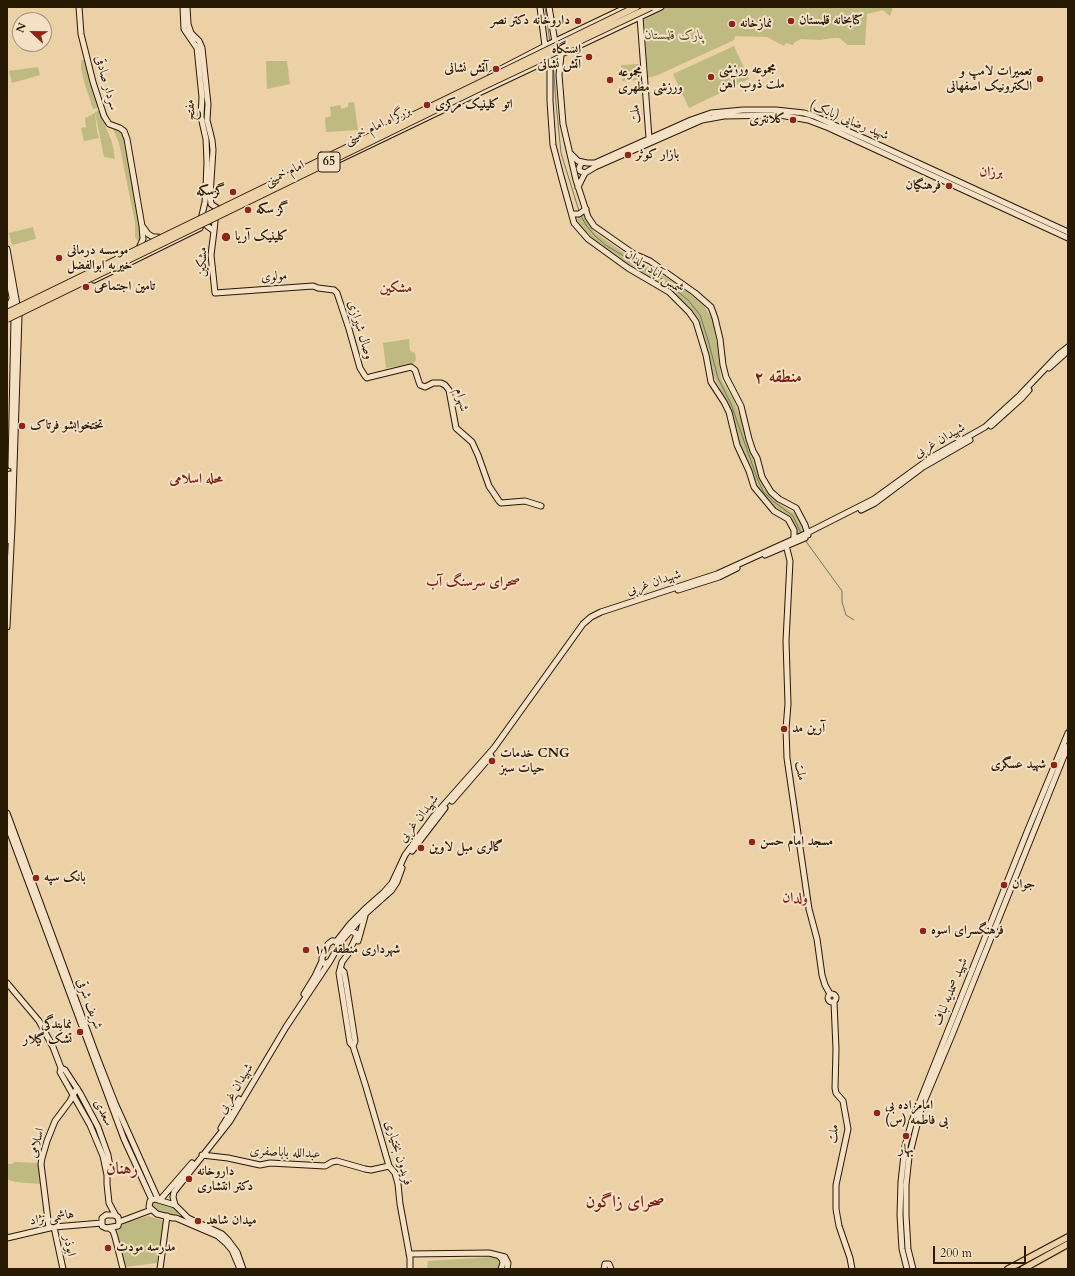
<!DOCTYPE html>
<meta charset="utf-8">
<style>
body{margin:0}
#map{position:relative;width:1075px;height:1276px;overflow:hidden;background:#ecd0a6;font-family:Cardo,serif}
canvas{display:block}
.frame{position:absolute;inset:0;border:8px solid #281903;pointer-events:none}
.north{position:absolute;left:12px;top:12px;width:40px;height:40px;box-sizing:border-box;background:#f3e0c5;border:1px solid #a29077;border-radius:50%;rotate:292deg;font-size:11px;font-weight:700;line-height:16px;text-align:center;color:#281903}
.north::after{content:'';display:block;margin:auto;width:14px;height:18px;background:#8f2418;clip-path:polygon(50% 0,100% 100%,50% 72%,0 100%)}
.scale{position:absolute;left:933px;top:1246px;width:93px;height:18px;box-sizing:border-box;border:2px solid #281903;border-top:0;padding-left:5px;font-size:12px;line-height:14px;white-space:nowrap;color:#281903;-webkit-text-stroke:3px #f3e0c5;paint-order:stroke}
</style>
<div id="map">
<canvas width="1075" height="1276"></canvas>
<div class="frame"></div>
<div class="north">N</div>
<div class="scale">200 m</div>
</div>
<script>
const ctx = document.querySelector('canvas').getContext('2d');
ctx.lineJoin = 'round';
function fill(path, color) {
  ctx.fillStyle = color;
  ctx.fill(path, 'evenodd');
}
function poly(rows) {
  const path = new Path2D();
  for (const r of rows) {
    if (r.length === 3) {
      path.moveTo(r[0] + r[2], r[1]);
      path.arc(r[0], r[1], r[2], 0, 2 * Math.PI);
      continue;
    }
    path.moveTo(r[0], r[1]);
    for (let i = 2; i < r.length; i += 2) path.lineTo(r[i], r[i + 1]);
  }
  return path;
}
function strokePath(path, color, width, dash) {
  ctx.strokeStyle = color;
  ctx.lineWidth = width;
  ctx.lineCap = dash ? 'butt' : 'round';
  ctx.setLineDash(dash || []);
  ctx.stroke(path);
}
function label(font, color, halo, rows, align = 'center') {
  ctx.font = font + ' Cardo,Amiri,serif';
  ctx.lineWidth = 4;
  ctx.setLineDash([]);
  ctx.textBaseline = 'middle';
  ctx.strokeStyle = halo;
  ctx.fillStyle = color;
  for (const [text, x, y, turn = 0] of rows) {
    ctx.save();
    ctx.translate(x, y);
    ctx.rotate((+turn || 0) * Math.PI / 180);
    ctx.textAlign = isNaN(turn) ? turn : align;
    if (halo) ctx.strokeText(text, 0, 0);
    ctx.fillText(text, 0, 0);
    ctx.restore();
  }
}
const green = poly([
 [667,7,893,7,890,16,883,10,867,14,865,45,848,45,839,38,833,38,820,40,801,39,795,42,793,45,786,43,784,46,767,37,735,36,734,40,658,75,648,78,644,19],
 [734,46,749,79,689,108,673,74],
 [81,60,85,60,99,107,93,109,85,85,81,69],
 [266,61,287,61,290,84,267,89],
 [639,64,641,80,622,81,621,65],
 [38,67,40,75,12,83,9,71],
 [354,102,358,130,326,132,325,118,331,116,330,107,340,105,341,109,348,107,348,103],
 [99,111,112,142,115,159,104,157,95,112],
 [95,113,97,131,99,138,84,141,81,128,86,127,85,118],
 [113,129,116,129,123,133,133,187,141,239,137,240,135,237,135,222,129,193,119,143],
 [585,214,593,231,630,257,679,285,704,306,713,321,717,346,721,379,733,399,741,419,751,453,764,488,773,499,795,514,801,523,803,531,797,535,796,528,791,518,775,508,757,487,737,436,728,405,712,372,704,341,694,314,667,288,629,265,598,244,576,221,578,217],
 [33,227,36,239,12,245,9,233],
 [409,339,410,351,415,353,416,360,413,364,386,368,383,343],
 [14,1162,39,1163,41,1184,15,1182,9,1180,7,1178,7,1164,12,1164],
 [157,1202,175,1208,177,1210,178,1214,174,1217,157,1211,152,1208,153,1203],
 [148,1216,164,1221,157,1263,124,1267,117,1231,124,1223],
 [493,1257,498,1259,500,1265,499,1269,427,1269,428,1261]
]);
const stream = poly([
 [545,7,550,42],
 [553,61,556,103,561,153,579,211],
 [581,216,586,225,595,236,607,246,664,280,688,300,700,315,708,340,718,378,731,404,757,478,763,491,773,501,793,516,801,533],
 [805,540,842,591,842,602,846,615,854,620]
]);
const secondary = poly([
 [79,7,81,34,93,82,104,116,109,124,120,128,124,131,127,139,142,226,143,239,140,246],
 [183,7,184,29,197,48,202,97,201,117,206,139,207,162,206,187,205,202,202,215],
 [187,7,188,24,191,33,199,41,202,48,208,104,207,120,212,140,213,150,210,196,211,204,217,208],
 [540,7,545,46],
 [549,7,555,42],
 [640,17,649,138],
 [561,55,559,75,563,124,576,180,588,217,594,226,634,254,650,261,695,293,711,307,715,318,720,339,723,365,726,377,741,406,749,439,753,451,757,458,762,477,771,492,779,499,796,508,805,525,808,535],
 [548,61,550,66,550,101,553,145,561,176,574,223,588,239,628,268,669,292,689,312,696,322,706,355,711,382,724,402,729,412,737,445,749,471,754,487,774,511,788,519,794,530,794,539],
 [491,74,545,46,627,7],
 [570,153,578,161,587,163,595,163,691,120,711,113,743,110,776,110,804,113,814,116,868,140,1068,232],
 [582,162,579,168,580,171,585,173],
 [326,166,449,107,661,7],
 [578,187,585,173,595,167,702,120,724,116,780,115,808,120,829,128,1068,238],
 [572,214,579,214,586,209],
 [206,225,214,231,215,221],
 [143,227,148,234,153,237,158,237],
 [214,231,211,255,215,293,313,286,318,288,334,290,337,293,349,329,360,368,365,376,367,378,370,377,411,367,415,370,420,385,425,387,433,383,441,383,445,385,449,390,456,428,472,442,478,455,489,486,499,501,501,503,525,501,541,506],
 [7,249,19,316,12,527,7,627],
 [7,272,14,307,14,318,11,466],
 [94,280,200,228],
 [7,310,12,299],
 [1049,368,1068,351],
 [991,426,1021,399,1029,390],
 [861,510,875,503,923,467,970,440],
 [7,541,10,474],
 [786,545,790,561,786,641,788,704,786,729,787,758,809,909,817,939,822,975,825,985,830,994],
 [765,555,805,538],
 [678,590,719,577,737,568],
 [452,801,491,756],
 [7,813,97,1057,115,1103,158,1199],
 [7,825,124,1139,152,1200],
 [412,851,445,808],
 [349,931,356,933,356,937,348,954,342,962,339,973,350,1043,353,1046,366,1087,389,1166,395,1173,398,1184,400,1204,410,1258,410,1269],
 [332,941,335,941,337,943,338,947,330,961,325,964,322,961,322,958,328,944,332,941],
 [358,941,365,916],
 [336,942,350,924,367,907,384,892,392,883,405,855,433,817,494,748,583,624,591,617,601,612,717,574,805,534,874,499,932,457,985,427,1020,395,1059,354,1068,347],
 [338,945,363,916,391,891,397,882,402,868],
 [341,969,344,972,346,983,355,1041,353,1046],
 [7,983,39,1021,53,1047,61,1068,60,1072,90,1125,103,1156,107,1175,107,1184,109,1203,116,1216],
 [832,998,4],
 [304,994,315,976,322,961],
 [834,1002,836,1049,835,1088,836,1093,843,1101,848,1129,836,1185,836,1209,839,1226,850,1258,852,1269],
 [61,1068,65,1070,80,1093,98,1127,108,1155,110,1167,107,1175],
 [221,1128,239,1099],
 [202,1155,228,1158,260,1165,270,1163,325,1166,332,1162,337,1161,365,1169,371,1170,389,1166],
 [160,1200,192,1163],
 [175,1205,173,1197,174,1192,230,1121,286,1027,330,961],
 [106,1215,114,1215,118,1217,119,1222,118,1226,106,1228,102,1226,102,1218,106,1215],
 [119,1222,151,1210],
 [54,1227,63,1269],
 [49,1228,41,1164,42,1158,47,1141,55,1121,70,1101,77,1088],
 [109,1228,113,1231,115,1237,123,1269],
 [7,1238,54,1227,102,1223],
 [409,1254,489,1253,505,1257,508,1263,507,1269],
 [499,1256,502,1259,503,1263,501,1269],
 [160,1269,167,1216],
 [240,1269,232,1250,226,1243,218,1236,176,1218,173,1218,157,1214,149,1207,150,1201,155,1199,175,1205,188,1218,222,1234,228,1240,237,1252,243,1269],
 [604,1269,605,1264,609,1264,611,1269],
 [907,1269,902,1249,900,1215,901,1182,905,1146,912,1121,1027,832,1068,733],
 [913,1269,908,1249,906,1215,906,1185,909,1157,921,1109,952,1035,1068,746]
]);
const primary = poly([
 [1008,1269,1068,1237],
 [1023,1269,1068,1244]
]);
const highwayBridge = poly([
 [7,313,636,7],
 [7,319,484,86,651,7]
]);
const markers = [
 [578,21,4,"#8f2418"],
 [791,21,4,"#8f2418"],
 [732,24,4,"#8f2418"],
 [589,57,4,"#8f2418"],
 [496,69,4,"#8f2418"],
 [711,77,4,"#8f2418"],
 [1040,79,4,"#8f2418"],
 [610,80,4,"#8f2418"],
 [427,105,4,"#8f2418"],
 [793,120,4,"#8f2418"],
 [628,155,4,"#8f2418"],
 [949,186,4,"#8f2418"],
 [233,192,4,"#8f2418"],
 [248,210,4,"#8f2418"],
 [226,237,5,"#8f2418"],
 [59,258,4,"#8f2418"],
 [86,287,4,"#8f2418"],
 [22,426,4,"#8f2418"],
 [784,729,4,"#8f2418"],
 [492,761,4,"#8f2418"],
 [1054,765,4,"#8f2418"],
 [752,842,4,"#8f2418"],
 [421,848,4,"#8f2418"],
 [36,878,4,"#8f2418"],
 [1004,885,4,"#8f2418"],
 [923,931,4,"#8f2418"],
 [306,950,4,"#8f2418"],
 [80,1032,4,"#8f2418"],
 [877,1113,4,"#8f2418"],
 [906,1136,4,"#8f2418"],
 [189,1179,4,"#8f2418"],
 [198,1221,4,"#8f2418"],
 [108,1248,4,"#8f2418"]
];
const shields = [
 [329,162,22]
];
const shieldNames = [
 ["65",329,162]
];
const poiNames = [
 ["داروخانه دکتر نصر",570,21,"right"],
 ["کتابخانه قلمستان",799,21],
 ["نمازخانه",740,24],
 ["ایستگاه",581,50,"right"],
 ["آتش نشانی",581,65,"right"],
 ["آتش نشانی",488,69,"right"],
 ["مجموعه ورزشی",719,70],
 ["ملت ذوب آهن",719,85],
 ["تعمیرات لامپ و",1032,72,"right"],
 ["الکترونیک اصفهانی",1032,87,"right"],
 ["مجموعه",618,73],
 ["ورزشی مطهری",618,88],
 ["اتو کلینیک مرکزی",435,105],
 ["کلانتری",785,120,"right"],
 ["بازار کوثر",636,155],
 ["فرهنگیان",941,186,"right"],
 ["گزسکه",225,192,"right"],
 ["گز سکه",256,210],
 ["کلینیک آریا",235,237],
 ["موسسه درمانی",67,251],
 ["خیریه ابوالفضل",67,266],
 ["تامین اجتماعی",94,287],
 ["تختخوابشو فرتاک",30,426],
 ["آرین مد",792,729],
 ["خدمات CNG",500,754],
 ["حیات سبز",500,769],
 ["شهید عسگری",1046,765,"right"],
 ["مسجد امام حسن",760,842],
 ["گالری مبل لاوین",429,848],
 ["بانک سپه",44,878],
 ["جوان",1012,885],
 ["فرهنگسرای اسوه",931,931],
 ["شهرداری منطقه ۱۱",314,950],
 ["نمایندگی",72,1025,"right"],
 ["تشک گیلار",72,1040,"right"],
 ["امامزاده بی",885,1106],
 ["بی فاطمه (س)",885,1121],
 ["بهار",906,1150,"center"],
 ["داروخانه",197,1172],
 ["دکتر انتشاری",197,1187],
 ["میدان شاهد",206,1221],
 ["مدرسه مودت",116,1248]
];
const parkNames = [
 ["پارک قلمستان",674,36]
];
const streetNames = [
 ["سردار صادقی",106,83,74],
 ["مفتح",191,110,-94],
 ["ملت",636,114,-94],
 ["شهید رضایی (بابک)",849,121,22],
 ["بزرگراه امام خمینی",378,126,-26],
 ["امام خمینی",285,174,-26],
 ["مشکین",203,262,-90],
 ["شمس آباد ولدان",654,272,34],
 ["مولوی",274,277,-3],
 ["وصال شیرازی",360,330,73],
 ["شهرام",461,400,76],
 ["شهیدان غربی",940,441,-30],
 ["شهیدان غربی",654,583,-18],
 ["ملت",800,771,81],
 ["شهیدان غربی",419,819,-52],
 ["شهید صمدیه لباف",951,992,-68],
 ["شریف شرقی",89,1004,70],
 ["شهیدان غربی",236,1089,-59],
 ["سعدی",103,1113,64],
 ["ملت",834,1134,-84],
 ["اسلامی",37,1143,-74],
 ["عبدالله باباصفری",285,1153,3],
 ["فریدون بختیاری",398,1153,73],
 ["هاشمی نژاد",52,1218,-9],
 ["ابوذر",69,1246,79]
];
const neighbourhoodNames = [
 ["برزان",991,173],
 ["مشکین",396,289],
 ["محله اسلامی",196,480],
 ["صحرای سرسنگ آب",473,583],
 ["ولدان",795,899]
];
const districtNames = [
 ["منطقه ۲",778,378],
 ["رهنان",122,1170],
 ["صحرای زاگون",625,1203]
];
fill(green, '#bfb982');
strokePath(stream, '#6c7767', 1);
strokePath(secondary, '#281903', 7);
strokePath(primary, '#281903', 8);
strokePath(secondary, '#f3e0c5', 5);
strokePath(primary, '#ecd0a6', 5.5);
strokePath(highwayBridge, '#281903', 8, []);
strokePath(highwayBridge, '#ecd0a6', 6);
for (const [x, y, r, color] of markers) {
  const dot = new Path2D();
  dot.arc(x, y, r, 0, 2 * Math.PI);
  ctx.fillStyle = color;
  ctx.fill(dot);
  strokePath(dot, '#f3e0c5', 1.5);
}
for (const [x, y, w] of shields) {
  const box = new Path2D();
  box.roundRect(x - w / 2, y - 10, w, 20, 3);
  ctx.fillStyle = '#f3e0c5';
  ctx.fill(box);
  strokePath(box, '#281903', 1);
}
label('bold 12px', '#281903', null, shieldNames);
label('bold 13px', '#281903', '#f3e0c5', poiNames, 'left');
label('italic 13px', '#554929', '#f3e0c5', parkNames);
label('13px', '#281903', '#f3e0c5', streetNames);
label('bold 14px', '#7a1f14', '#f3e0c5', neighbourhoodNames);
label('bold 17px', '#7a1f14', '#f3e0c5', districtNames);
</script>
